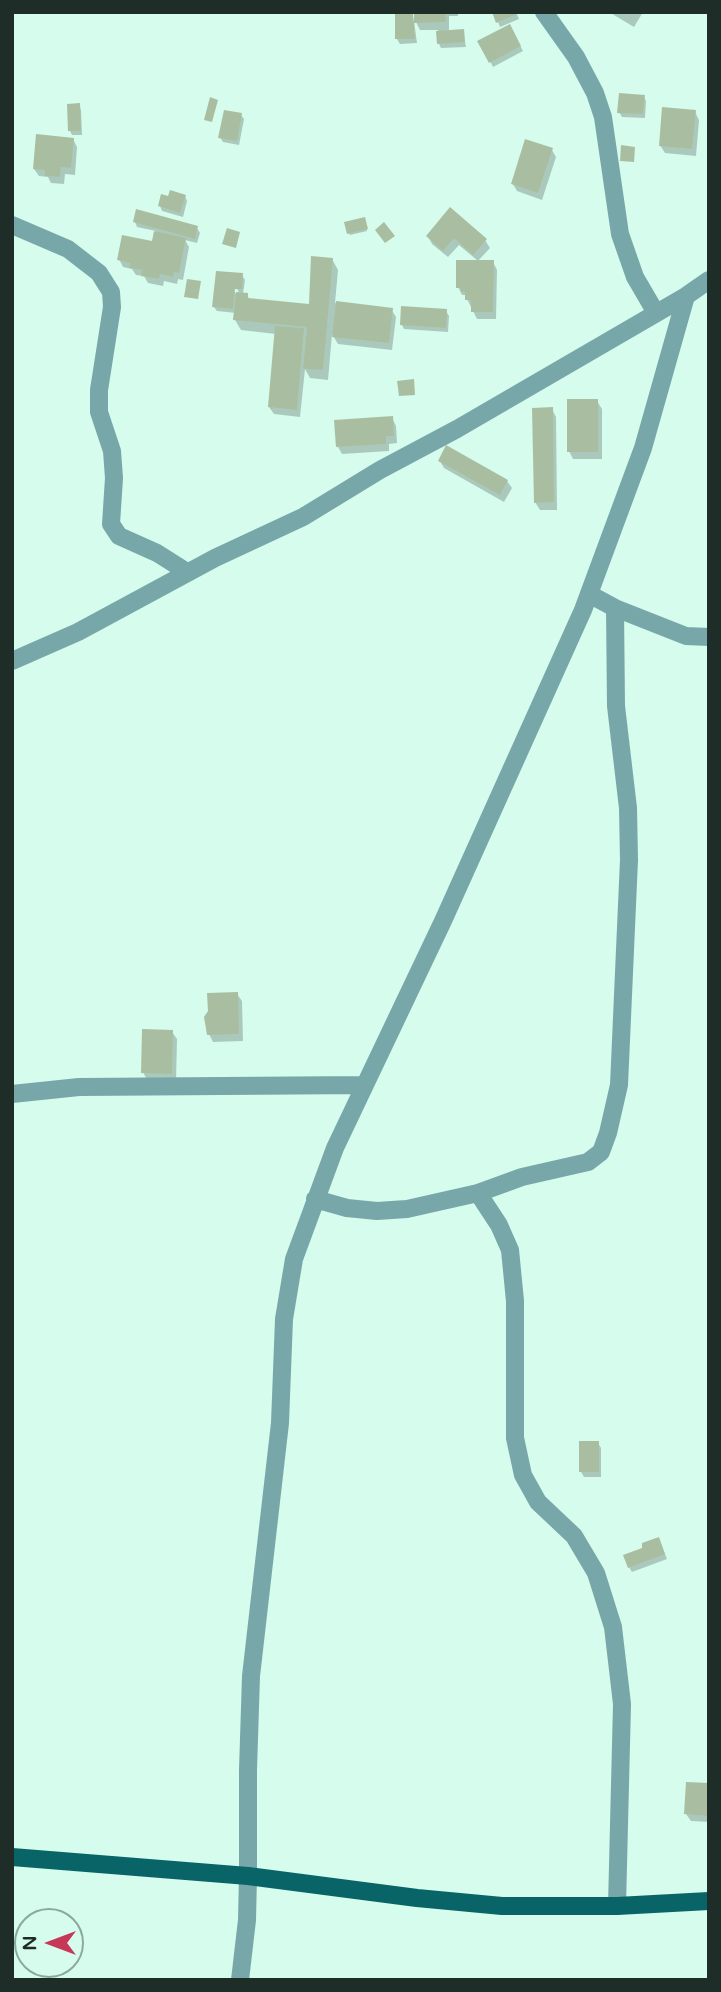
<!DOCTYPE html>
<style>
body{margin:0}
#map{position:relative;width:721px;height:1992px;overflow:hidden;background:#d5fcec;font-family:"Varela Round",sans-serif}
canvas{display:block}
.frame{position:absolute;inset:0;border:14px solid #1e2d27;pointer-events:none}
.north{position:absolute;left:14px;top:1908px;width:70px;height:70px;box-sizing:border-box;background:#d5fcec;border:2px solid #8ca99d;border-radius:50%;rotate:270deg;font-size:19px;font-weight:700;line-height:28px;text-align:center;color:#1e2d27}
.north::after{content:'';display:block;margin:auto;width:24px;height:32px;background:#c73756;clip-path:polygon(50% 0,100% 100%,50% 72%,0 100%)}
</style>
<div id="map">
<canvas width="721" height="1992"></canvas>
<div class="frame"></div>
<div class="north">N</div>
</div>
<script>
const ctx = document.querySelector('canvas').getContext('2d');
ctx.lineJoin = 'round';
function fill(path, color) {
  ctx.fillStyle = color;
  ctx.fill(path, 'evenodd');
}
function poly(rows) {
  const path = new Path2D();
  for (const r of rows) {
    path.moveTo(r[0], r[1]);
    for (let i = 2; i < r.length; i += 2) path.lineTo(r[i], r[i + 1]);
  }
  return path;
}
function strokePath(path, color, width, dash) {
  ctx.strokeStyle = color;
  ctx.lineWidth = width;
  ctx.lineCap = dash ? 'butt' : 'round';
  ctx.setLineDash(dash || []);
  ctx.stroke(path);
}
const shadow = poly([
 [416,12,458,12,458,16,449,16,449,32,463,31,466,47,441,48,439,44,438,30,420,30,416,22],
 [516,12,519,19,500,27,498,22],
 [609,12,643,12,634,27],
 [412,16,414,21,417,43,400,44,397,39],
 [510,26,523,51,493,67,480,41],
 [644,97,646,101,645,118,622,117,619,112],
 [79,105,81,110,82,135,72,135,70,131],
 [695,112,699,120,696,156,665,153,660,145],
 [241,115,244,119,239,145,223,142,220,137],
 [73,139,77,147,75,175,65,174,64,184,51,183,48,177,39,176,34,169],
 [552,150,556,157,542,200,517,191,513,184],
 [185,196,187,201,183,217,162,211,160,206],
 [365,220,367,231,350,235,349,233],
 [135,222,197,228,200,233,197,243,185,240,189,247,183,280,178,279,177,284,164,281,163,286,148,283,144,276,136,275,132,269,123,267,119,259,153,243,156,231,137,227],
 [428,236,485,240,490,248,478,261,459,245,448,257,432,244],
 [312,258,332,259,338,270,335,303,391,309,396,317,392,350,338,344,332,334,328,380,310,378,305,369,300,417,274,414,269,407,276,334,241,330,235,320,236,313,217,311,214,307,217,273,242,275,245,280,243,294,247,295,250,300,310,306],
 [232,280,240,294,236,294,229,282],
 [493,262,497,270,496,319,477,319,465,295,462,295,458,287],
 [446,311,449,316,448,332,404,329,402,325],
 [597,401,602,409,602,459,573,459,569,451],
 [552,409,556,417,557,510,540,510,535,502],
 [392,418,396,426,397,443,389,444,389,451,342,454,338,447],
 [440,461,507,481,512,488,504,502,444,468],
 [237,994,242,1001,243,1041,213,1042,209,1034],
 [172,1032,177,1039,176,1081,147,1080,143,1072],
 [598,1443,601,1448,601,1477,584,1477,581,1472],
 [661,1544,667,1559,632,1572,629,1567,644,1549],
 [709,1785,709,1822,691,1821,686,1814]
]);
const building = poly([
 [414,12,445,12,446,22,414,23],
 [492,12,522,12,496,23],
 [395,14,413,14,415,39,395,39],
 [510,24,521,46,489,63,477,41],
 [464,29,465,42,437,44,436,31],
 [619,93,645,95,643,114,617,113],
 [210,97,218,100,212,122,204,120],
 [80,103,81,131,68,131,67,104],
 [662,107,696,110,692,149,659,146],
 [224,110,242,113,237,141,218,138],
 [36,134,74,138,71,168,61,167,60,177,45,176,45,170,33,169],
 [525,139,553,148,538,193,511,184],
 [621,145,635,147,634,162,620,161],
 [170,190,186,195,180,213,158,206,161,194,168,196],
 [450,207,487,239,473,255,454,238,443,251,426,236],
 [136,209,198,226,195,239,133,222],
 [365,217,368,229,347,234,344,222],
 [384,222,395,236,385,243,375,230],
 [227,228,240,232,236,248,222,244],
 [154,231,186,238,179,273,174,272,173,277,160,274,159,279,141,276,142,270,129,268,130,263,117,260,122,235,152,241],
 [311,256,333,258,323,370,303,369,307,327,233,320,236,292,248,293,248,298,309,304],
 [456,260,494,260,493,312,471,312,471,300,465,300,465,292,461,292,461,288,456,288],
 [216,271,243,273,242,289,235,289,233,309,212,307],
 [187,279,201,281,198,299,184,297],
 [336,301,393,308,389,343,332,337],
 [401,306,447,309,446,328,400,325],
 [275,326,304,328,297,410,268,407],
 [414,379,415,395,399,396,397,381],
 [567,399,598,399,598,452,567,452],
 [553,407,554,502,534,503,532,408],
 [393,416,394,436,386,436,386,444,336,447,334,420],
 [446,445,508,480,500,495,438,461],
 [238,992,239,1034,207,1035,204,1017,208,1011,207,993],
 [142,1029,173,1030,172,1074,141,1073],
 [579,1441,599,1441,599,1472,579,1472],
 [659,1537,665,1554,628,1568,623,1555,642,1548,642,1543],
 [686,1782,709,1783,709,1816,684,1814]
]);
const minor = poly([
 [544,12,576,57,595,93,603,117,620,234,635,277,656,313],
 [12,225,68,249,99,273,111,292,112,307,99,390,99,412,112,451,114,478,111,524,119,536,157,553,187,572],
 [589,594,615,608,686,636,709,637],
 [12,661,78,632,215,558,303,517,380,470,457,429,686,296,709,280],
 [12,1094,79,1087,365,1085],
 [478,1193,499,1225,510,1250,515,1301,515,1438,523,1475,538,1502,574,1536,596,1573,613,1627,622,1704,617,1906],
 [315,1199,347,1208,377,1211,407,1209,478,1193,522,1177,588,1162,601,1152,608,1133,619,1085,629,860,628,808,616,706,615,608],
 [240,1980,247,1920,248,1876,248,1770,251,1676,280,1423,284,1319,294,1259,335,1148,443,921,583,610,643,448,686,296]
]);
const major = poly([
 [12,1857,248,1876,417,1898,502,1906,617,1906,709,1901]
]);
fill(shadow, '#0003');
fill(building, '#a9bea1');
strokePath(minor, '#78a7a9', 18);
strokePath(major, '#096468', 18);
</script>
